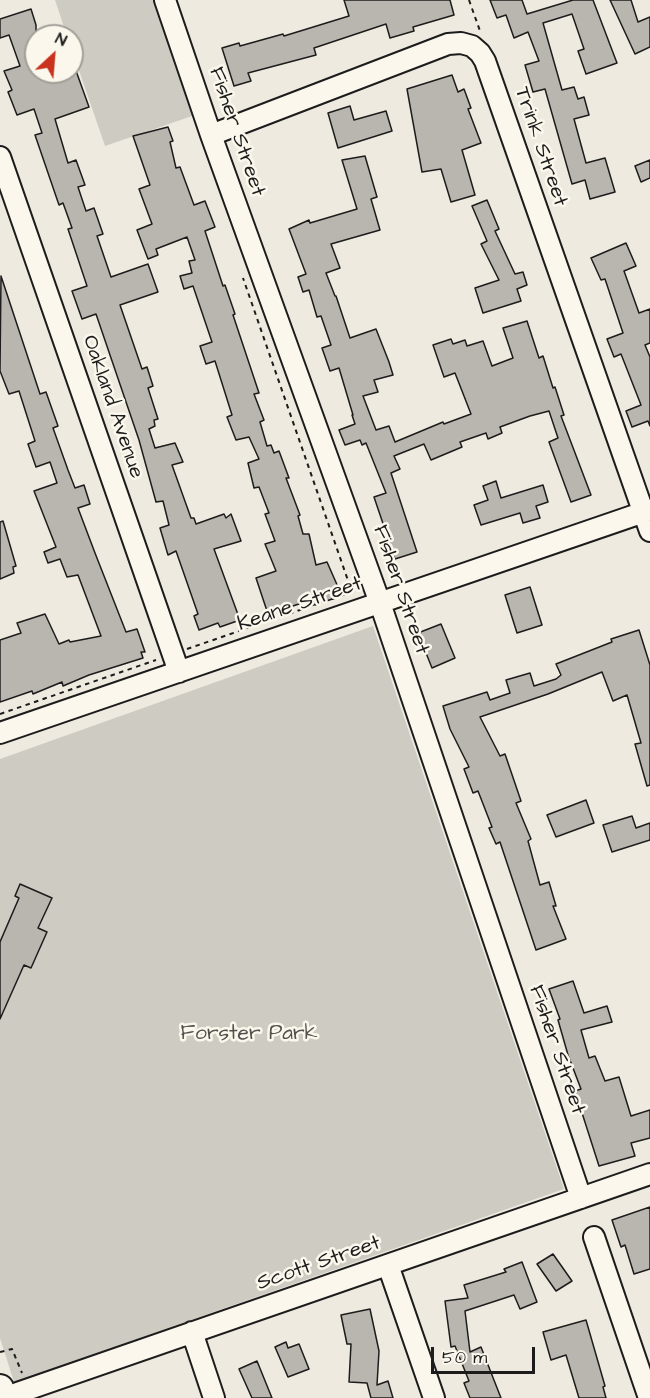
<!DOCTYPE html>
<style>
body{margin:0}
#map{position:relative;width:650px;height:1398px;overflow:hidden;background:#eeeadf;font-family:"Architects Daughter",sans-serif}
canvas{display:block}
.north{position:absolute;left:24px;top:24px;width:60px;height:60px;box-sizing:border-box;background:#fbf7ec;border:2px solid #a29f99;border-radius:50%;rotate:26deg;font-size:16px;font-weight:700;line-height:24px;text-align:center;color:#1c1c1c}
.north::after{content:'';display:block;margin:auto;width:21px;height:27px;background:#c8321e;clip-path:polygon(50% 0,100% 100%,50% 72%,0 100%)}
.scale{position:absolute;left:431px;top:1347px;width:104px;height:27px;box-sizing:border-box;border:3px solid #1c1c1c;border-top:0;padding-left:8px;font-size:18px;line-height:21px;white-space:nowrap;color:#1c1c1c;-webkit-text-stroke:4px #fbf7ec;paint-order:stroke}
</style>
<div id="map">
<canvas width="650" height="1398"></canvas>
<div class="north">N</div>
<div class="scale">50 m</div>
</div>
<script>
const ctx = document.querySelector('canvas').getContext('2d');
ctx.lineJoin = 'round';
function fill(path, color) {
  ctx.fillStyle = color;
  ctx.fill(path, 'evenodd');
}
function poly(rows) {
  const path = new Path2D();
  for (const r of rows) {
    path.moveTo(r[0], r[1]);
    for (let i = 2; i < r.length; i += 2) path.lineTo(r[i], r[i + 1]);
  }
  return path;
}
function strokePath(path, color, width, dash) {
  ctx.strokeStyle = color;
  ctx.lineWidth = width;
  ctx.lineCap = dash ? 'butt' : 'round';
  ctx.setLineDash(dash || []);
  ctx.stroke(path);
}
function label(font, color, halo, rows, align = 'center') {
  ctx.font = font + ' "Architects Daughter",sans-serif';
  ctx.lineWidth = 5;
  ctx.setLineDash([]);
  ctx.textBaseline = 'middle';
  ctx.strokeStyle = halo;
  ctx.fillStyle = color;
  for (const [text, x, y, turn = 0] of rows) {
    ctx.save();
    ctx.translate(x, y);
    ctx.rotate((+turn || 0) * Math.PI / 180);
    ctx.textAlign = isNaN(turn) ? turn : align;
    if (halo) ctx.strokeText(text, 0, 0);
    ctx.fillText(text, 0, 0);
    ctx.restore();
  }
}
const green = poly([
 [55,0,153,0,195,115,105,146,72,50,72,36,67,36],
 [373,626,564,1189,14,1382,0,1338,0,759]
]);
const building = poly([
 [344,0,450,0,454,15,413,27,414,31,390,38,386,24,314,48,316,55,248,73,251,81,234,86,222,48,239,43,240,46,283,34,284,36,349,16,344,0],
 [490,0,522,0,527,14,573,0,593,0,617,63,586,74,578,51,584,49,572,14,543,23,562,90,574,87,578,99,584,97,589,115,574,119,586,163,605,158,615,192,590,199,585,180,572,184,545,89,533,92,525,65,539,61,528,32,514,38,506,15,497,18,490,0],
 [610,0,631,0,638,22,650,17,650,47,635,54,610,0],
 [31,9,36,25,36,72,52,72,53,76,64,72,72,72,72,69,75,68,89,107,55,119,68,163,76,160,85,185,78,187,86,211,94,208,103,234,97,236,111,277,148,264,158,292,120,305,142,369,147,367,153,386,148,388,158,419,154,420,155,426,149,429,155,448,175,443,183,462,172,465,191,518,194,518,196,524,224,514,226,518,231,514,241,541,214,549,240,620,220,627,218,623,199,630,194,616,198,614,176,551,168,555,160,528,169,525,163,501,156,502,139,440,96,314,82,319,72,291,87,286,68,229,72,228,63,203,59,205,35,135,42,133,34,109,17,115,8,92,12,90,4,71,20,66,9,35,0,38,0,19,31,9],
 [452,75,458,92,464,89,471,108,468,109,481,143,462,150,475,195,451,202,441,169,422,172,407,89,452,75],
 [350,106,354,120,386,111,392,131,338,148,328,113,350,106],
 [168,127,173,141,170,142,176,168,180,167,194,205,205,201,215,227,205,231,223,286,225,285,235,314,233,315,259,393,254,394,264,420,260,422,267,446,271,445,274,453,279,451,289,478,286,478,300,515,298,516,303,534,309,534,316,565,327,562,342,596,304,608,302,603,268,614,256,578,276,571,265,544,275,541,265,514,269,513,259,487,254,488,248,463,259,459,249,437,236,440,227,417,232,415,215,361,206,364,200,346,212,342,193,286,184,289,180,276,192,273,189,261,195,260,187,237,156,249,158,255,148,259,137,230,152,224,139,189,150,185,133,136,168,127],
 [365,156,377,197,371,199,380,230,331,244,340,268,326,273,335,296,336,296,350,338,376,329,389,362,393,375,374,380,378,392,363,396,376,430,389,426,395,442,443,422,444,424,471,414,455,373,444,377,433,345,451,339,453,344,465,340,467,346,483,341,492,366,513,358,503,328,527,321,539,358,543,356,553,388,555,387,564,415,561,416,591,495,571,502,549,442,558,438,549,411,530,416,500,427,502,433,488,439,486,433,460,442,462,447,431,460,424,444,394,456,400,469,391,473,417,552,395,559,374,497,386,493,366,443,362,445,360,440,345,445,339,430,355,424,352,415,353,415,339,368,330,371,322,348,331,345,321,316,317,317,309,290,303,292,298,277,306,274,289,229,309,220,310,223,357,209,342,160,365,156],
 [650,160,650,178,641,182,635,166,650,160],
 [487,200,499,229,495,231,515,274,523,272,527,285,517,289,521,301,483,313,475,288,499,280,481,244,487,241,472,206,487,200],
 [626,243,636,266,624,271,639,313,650,309,650,343,645,345,650,357,650,426,648,421,632,427,626,411,641,405,621,354,614,357,607,339,623,333,605,279,601,280,591,258,626,243],
 [1,276,40,394,46,392,58,426,53,428,68,470,75,488,84,485,90,504,78,508,95,553,126,632,137,629,145,652,141,652,143,658,89,675,63,686,62,682,33,694,32,691,0,702,0,640,21,633,17,623,45,614,59,644,69,640,70,642,101,636,78,575,67,577,60,559,48,563,44,552,56,547,34,491,57,483,50,462,36,467,28,444,35,441,19,391,9,394,0,371,1,276],
 [496,481,501,498,543,485,548,502,536,506,540,518,523,523,520,513,481,525,474,505,488,500,483,486,496,481],
 [3,521,16,566,13,567,14,573,0,579,0,522,3,521],
 [530,587,542,625,517,633,505,595,530,587],
 [441,624,455,658,432,668,418,633,441,624],
 [639,630,650,665,650,785,647,786,635,744,641,743,627,695,613,701,602,672,548,694,480,717,500,756,505,754,521,801,516,803,531,839,528,841,540,885,549,882,556,906,553,906,566,939,536,950,500,842,496,844,489,828,492,827,478,791,473,793,464,769,469,767,450,729,443,706,487,692,490,700,510,693,506,680,530,673,534,686,556,679,561,675,556,664,612,642,611,639,639,630],
 [586,800,594,823,556,837,547,815,586,800],
 [632,816,636,828,650,823,650,840,612,852,603,825,632,816],
 [20,884,52,898,38,928,47,932,31,968,24,965,0,1019,0,942,19,898,15,896,20,884],
 [573,981,584,1013,607,1006,612,1022,581,1030,589,1058,595,1056,605,1081,619,1077,631,1116,650,1110,650,1138,631,1143,635,1156,599,1166,575,1091,581,1089,568,1055,558,1020,560,1019,549,989,573,981],
 [650,1207,650,1269,634,1274,625,1245,621,1247,612,1220,650,1207],
 [553,1254,572,1281,556,1291,537,1264,553,1254],
 [522,1262,537,1302,520,1309,514,1295,465,1311,470,1352,481,1347,501,1398,470,1398,464,1383,469,1381,455,1346,451,1347,445,1301,468,1298,464,1285,506,1272,504,1269,522,1262],
 [370,1309,379,1351,377,1385,388,1381,393,1398,371,1398,367,1383,349,1382,351,1344,347,1344,341,1315,370,1309],
 [586,1320,605,1386,603,1387,606,1398,579,1398,566,1355,551,1360,543,1332,586,1320],
 [286,1342,288,1348,299,1344,309,1369,288,1377,275,1347,286,1342],
 [257,1361,272,1398,252,1398,239,1369,257,1361]
]);
const path = poly([
 [469,0,480,31],
 [187,649,352,592,243,278],
 [0,714,156,660],
 [0,1352,12,1349,22,1373]
]);
const minor = poly([
 [165,0,211,135,380,603,581,1198],
 [211,135,448,44,461,43,472,46,480,53,485,61,650,531],
 [0,157,179,672],
 [0,733,650,510],
 [594,1237,649,1398],
 [388,1265,434,1398],
 [192,1332,214,1398],
 [3,1398,650,1174]
]);
const major = poly([
 [0,1388,3,1398]
]);
const streetNames = [
 ["Fisher Street",236,132,71],
 ["Trink Street",540,147,71],
 ["Oakland Avenue",112,407,71],
 ["Fisher Street",400,590,71],
 ["Keane Street",300,605,-19],
 ["Fisher Street",556,1050,71],
 ["Scott Street",319,1264,-19]
];
const parkNames = [
 ["Forster Park",249,1035]
];
fill(green, '#ceccc2');
fill(building, '#b9b6af');
strokePath(building, '#1c1c1c', 1.5);
strokePath(minor, '#1c1c1c', 24);
strokePath(major, '#1c1c1c', 30);
strokePath(path, '#1c1c1c', 2, [4.5, 4.5]);
strokePath(minor, '#fbf7ec', 20);
strokePath(major, '#fbf7ec', 26);
label('21px', '#1c1c1c', '#fbf7ec', streetNames);
label('21px', '#51514e', '#fbf7ec', parkNames);
</script>
